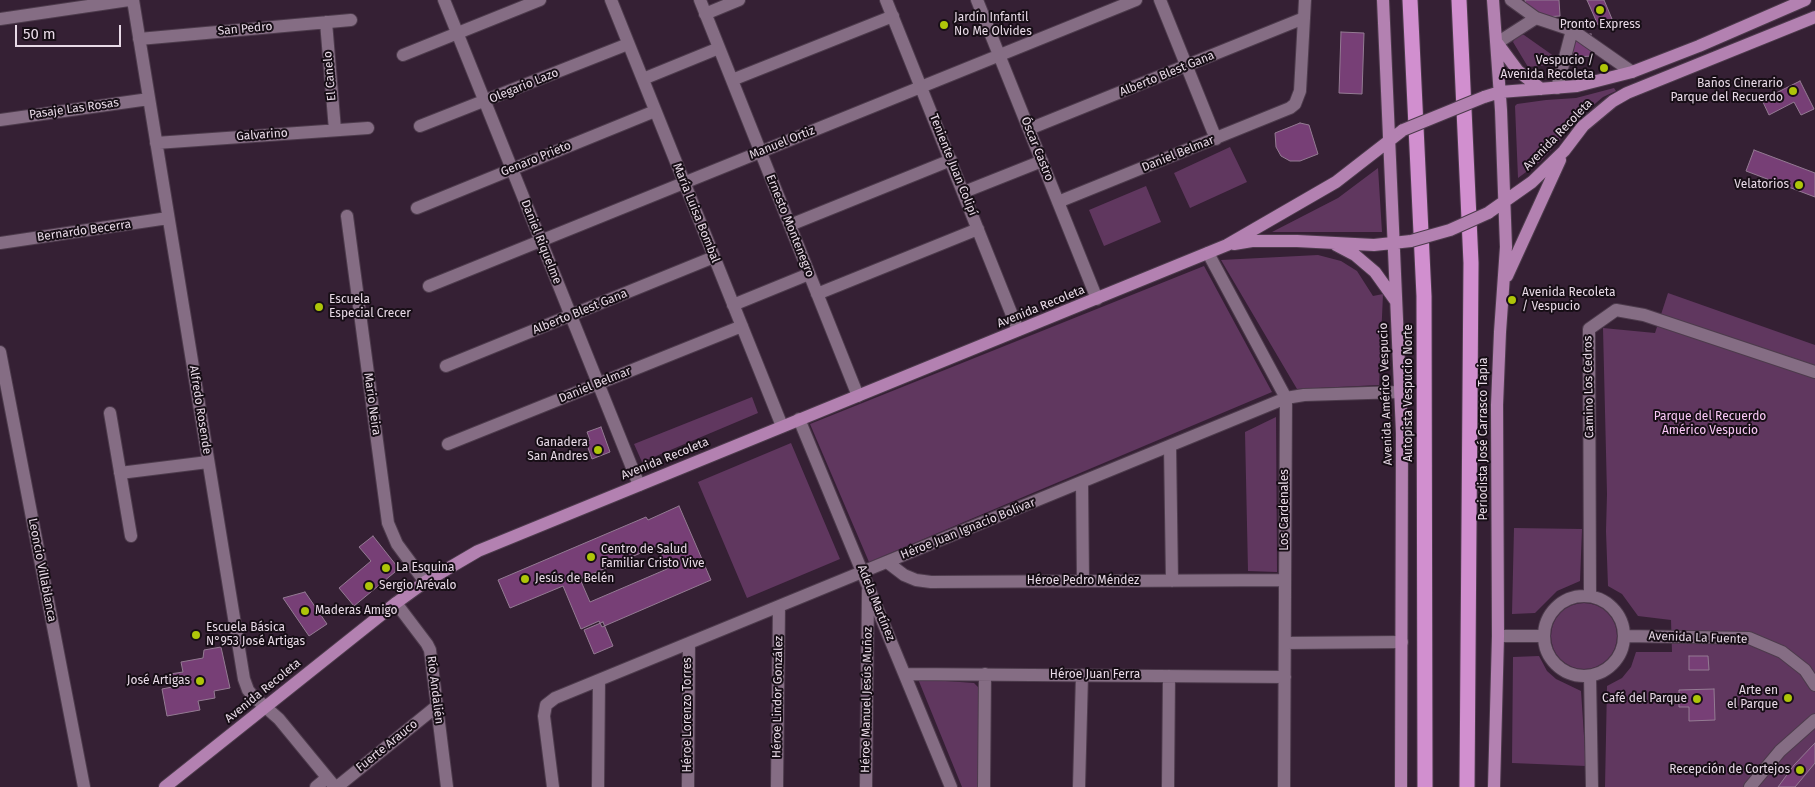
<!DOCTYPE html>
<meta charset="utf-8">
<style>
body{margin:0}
#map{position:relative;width:1815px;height:787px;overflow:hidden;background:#352034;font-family:"Fira Sans",sans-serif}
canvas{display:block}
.scale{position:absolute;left:15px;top:25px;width:106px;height:22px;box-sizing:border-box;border:2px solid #e8dae7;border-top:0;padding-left:6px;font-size:15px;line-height:18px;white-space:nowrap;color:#e8dae7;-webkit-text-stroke:4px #170e16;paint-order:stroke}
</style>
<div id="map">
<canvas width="1815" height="787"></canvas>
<div class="scale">50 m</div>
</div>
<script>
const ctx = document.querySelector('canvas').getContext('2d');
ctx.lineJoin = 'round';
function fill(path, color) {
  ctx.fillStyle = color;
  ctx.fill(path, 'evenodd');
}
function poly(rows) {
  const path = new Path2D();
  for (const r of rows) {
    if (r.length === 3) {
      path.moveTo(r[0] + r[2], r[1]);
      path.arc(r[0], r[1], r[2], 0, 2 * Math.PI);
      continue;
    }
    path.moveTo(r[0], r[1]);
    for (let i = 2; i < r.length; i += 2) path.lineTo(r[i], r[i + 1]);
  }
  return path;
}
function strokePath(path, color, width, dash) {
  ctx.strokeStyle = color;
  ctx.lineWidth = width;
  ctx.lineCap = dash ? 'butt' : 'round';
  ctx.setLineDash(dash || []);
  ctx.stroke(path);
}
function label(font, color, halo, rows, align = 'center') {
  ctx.font = font + ' "Fira Sans",sans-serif';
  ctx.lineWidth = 4;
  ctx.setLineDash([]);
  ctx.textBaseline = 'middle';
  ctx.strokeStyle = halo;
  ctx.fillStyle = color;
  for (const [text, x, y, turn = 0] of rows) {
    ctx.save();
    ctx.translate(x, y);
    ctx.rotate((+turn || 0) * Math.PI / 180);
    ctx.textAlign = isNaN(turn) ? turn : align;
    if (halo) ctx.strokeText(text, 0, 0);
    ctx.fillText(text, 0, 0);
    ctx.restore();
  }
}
const green = poly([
 [1518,34,1524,35,1558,59,1559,64,1528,67,1513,42],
 [1614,88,1616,91,1603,97,1584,113,1541,161,1518,178,1515,106,1517,104,1546,100,1576,98],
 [1230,147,1247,182,1190,208,1174,173],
 [1378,168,1382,232,1272,232,1338,198],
 [1146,186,1161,222,1104,246,1089,210],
 [1318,255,1341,261,1357,271,1373,296,1383,294,1379,385,1297,389,1221,260],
 [1204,266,1272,392,869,562,810,424],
 [1668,293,1815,345,1815,787,1605,787,1607,686,1622,678,1631,667,1636,652,1672,652,1671,620,1638,616,1622,594,1608,586,1606,531,1607,494,1603,328,1655,333],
 [752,397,758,413,642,462,634,444],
 [1276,417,1277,572,1248,571,1245,432],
 [791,443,840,559,747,598,698,482],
 [1514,528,1582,529,1580,581,1557,591,1535,613,1512,614],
 [1584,636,33],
 [1539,656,1547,671,1556,679,1581,691,1586,766,1512,763,1513,657],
 [918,679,974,683,980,689,979,787,962,787]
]);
const building = poly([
 [1525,0,1559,0,1560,16,1527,18,1525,0],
 [1587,0,1604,0,1612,19,1598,25,1587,0],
 [1341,32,1364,33,1362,94,1339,93,1341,32],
 [1591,34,1593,56,1573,57,1572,35,1591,34],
 [1800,81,1814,109,1801,115,1794,102,1769,115,1762,100,1800,81],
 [1300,123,1309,125,1318,154,1300,161,1290,161,1281,156,1276,147,1275,133,1300,123],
 [1754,150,1815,173,1815,197,1746,171,1754,150],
 [601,427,610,452,592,459,586,442,590,440,587,432,601,427],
 [679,506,711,580,602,627,599,621,581,629,563,586,510,608,498,580,646,517,648,520,679,506],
 [657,546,667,569,590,602,580,579,657,546],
 [373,536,396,565,395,572,354,606,339,588,371,561,359,547,373,536],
 [305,592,327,624,309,636,283,598,305,592],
 [603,622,613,646,594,654,584,630,603,622],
 [221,647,230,688,214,691,215,698,198,701,200,710,167,716,162,689,172,687,170,674,183,672,181,662,203,658,204,650,221,647],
 [1689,656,1708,656,1709,670,1689,670,1689,656],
 [1714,689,1715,720,1689,721,1689,707,1679,707,1679,690,1714,689],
 [1815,743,1815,763,1795,787,1778,787,1794,765,1815,743]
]);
const minor = poly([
 [133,0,244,679,248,690,253,696,279,719,335,787],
 [444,0,639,485],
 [611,0,782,426],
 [700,0,858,396],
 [886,0,1018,330],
 [977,0,1097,299],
 [1160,0,1216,139],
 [1511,0,1536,18,1572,30,1632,72],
 [705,14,739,0],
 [0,19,129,0],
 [326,22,335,130],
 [139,39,351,20],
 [1497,43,1536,18],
 [403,55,540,0],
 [643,79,719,48],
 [732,80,893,16],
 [1557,88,1572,30],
 [0,120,149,99],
 [420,126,628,44],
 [1029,129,1304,18],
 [156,143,368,128],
 [964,192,1042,161],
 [1058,202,1290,108,1295,104,1300,91,1305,0],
 [417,208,655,111],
 [347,216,388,523,397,544,425,582],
 [790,225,951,160],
 [0,243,168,218],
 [1208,253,1286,398,1284,787],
 [429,286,1136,0],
 [817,294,978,229],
 [733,305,809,274],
 [0,352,84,787],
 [446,366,714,257],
 [110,413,131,536],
 [799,419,951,787],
 [448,444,742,326],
 [1170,446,1172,581],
 [120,473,208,462],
 [1082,482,1083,581],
 [887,562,904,575,916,580,931,582,1285,580],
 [1590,596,1589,329,1616,310,1644,315,1815,372],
 [1584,636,40],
 [396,603,427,644,430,650,447,787],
 [1498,636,1544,636],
 [1624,636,1749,638,1782,652,1805,670,1815,685],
 [1285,643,1402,642],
 [905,674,1285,677],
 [1590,676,1592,787],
 [316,787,327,778],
 [337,787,437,706],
 [553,787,544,716,546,705,555,698,1286,398,1304,395,1400,392],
 [598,787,599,680],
 [688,787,689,643],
 [777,787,779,606],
 [866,787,868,590],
 [984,787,985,674],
 [1079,787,1082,675],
 [1168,787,1169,676],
 [1750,787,1780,751,1815,720]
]);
const major = poly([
 [1383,0,1402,433,1401,787],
 [1493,0,1501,110,1506,247,1500,332,1497,405,1498,636,1494,787],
 [1498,44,1518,71,1541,89],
 [1484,97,1500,92,1577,86,1632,72,1699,46,1805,0],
 [1488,213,1532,182,1564,151,1583,126,1613,101,1627,93,1815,17],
 [1234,244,1252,241,1297,241,1374,245,1411,241],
 [1336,245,1355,255,1375,272,1395,300],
 [1507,276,1560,160],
 [165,787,396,603,425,582,478,551,1227,245,1336,182,1403,130]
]);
const highway = poly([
 [1410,0,1424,296,1425,787],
 [1459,0,1471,263,1467,787]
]);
const majorBridge = poly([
 [1403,130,1484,97],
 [1411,241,1450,230,1488,213]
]);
const markers = [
 [1600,10,5,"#aec509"],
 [944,25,5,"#aec509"],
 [1604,68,5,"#aec509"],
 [1793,91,5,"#aec509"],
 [1799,185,5,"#aec509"],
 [1512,300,5,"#aec509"],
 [319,307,5,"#aec509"],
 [598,450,5,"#aec509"],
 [591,557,5,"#aec509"],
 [386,568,5,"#aec509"],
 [525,579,5,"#aec509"],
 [369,586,5,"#aec509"],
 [305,611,5,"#aec509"],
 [196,635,5,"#aec509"],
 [200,681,5,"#aec509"],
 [1788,698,5,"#aec509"],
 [1697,699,5,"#aec509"],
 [1800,770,5,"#aec509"]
];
const poiNames = [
 ["Jardín Infantil",954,18],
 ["No Me Olvides",954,32],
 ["Pronto Express",1600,25,"center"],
 ["Vespucio /",1594,61,"right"],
 ["Avenida Recoleta",1594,75,"right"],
 ["Baños Cinerario",1783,84,"right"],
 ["Parque del Recuerdo",1783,98,"right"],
 ["Velatorios",1789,185,"right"],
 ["Avenida Recoleta",1522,293],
 ["/ Vespucio",1522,307],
 ["Escuela",329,300],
 ["Especial Crecer",329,314],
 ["Ganadera",588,443,"right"],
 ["San Andres",588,457,"right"],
 ["Centro de Salud",601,550],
 ["Familiar Cristo Vive",601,564],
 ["La Esquina",396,568],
 ["Jesús de Belén",535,579],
 ["Sergio Arévalo",379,586],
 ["Maderas Amigo",315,611],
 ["Escuela Básica",206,628],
 ["N°953 José Artigas",206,642],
 ["José Artigas",190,681,"right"],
 ["Arte en",1778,691,"right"],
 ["el Parque",1778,705,"right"],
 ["Café del Parque",1687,699,"right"],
 ["Recepción de Cortejos",1790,770,"right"]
];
const streetNames = [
 ["San Pedro",245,29,-5],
 ["Alberto Blest Gana",1167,74,-22],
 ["El Canelo",330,76,-95],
 ["Olegario Lazo",524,86,-22],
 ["Pasaje Las Rosas",74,109,-8],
 ["Galvarino",262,135,-4],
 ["Avenida Recoleta",1558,135,-46],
 ["Manuel Ortiz",782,143,-22],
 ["Óscar Castro",1037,149,68],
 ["Daniel Belmar",1178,154,-22],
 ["Genaro Prieto",536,159,-22],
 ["Teniente Juan Colipí",953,165,68],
 ["María Luisa Bombal",696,213,68],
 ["Ernesto Montenegro",790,226,68],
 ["Bernardo Becerra",84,231,-8],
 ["Daniel Riquelme",541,242,68],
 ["Avenida Recoleta",1041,307,-22],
 ["Alberto Blest Gana",580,312,-22],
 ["Daniel Belmar",595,385,-22],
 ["Camino Los Cedros",1589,387,-91],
 ["Autopista Vespucio Norte",1409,393,-90],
 ["Avenida Américo Vespucio",1386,394,-92],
 ["Mario Neira",372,404,82],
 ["Alfredo Rosende",200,410,81],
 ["Periodista José Carrasco Tapia",1484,439,-90],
 ["Avenida Recoleta",665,459,-22],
 ["Los Cardenales",1285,510,-90],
 ["Héroe Juan Ignacio Bolívar",968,529,-22],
 ["Leoncio Villablanca",42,570,79],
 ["Héroe Pedro Méndez",1083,581],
 ["Adela Martínez",876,603,68],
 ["Avenida La Fuente",1698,638,2],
 ["Héroe Juan Ferra",1095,675],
 ["Río Andalién",435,690,83],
 ["Avenida Recoleta",263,691,-39],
 ["Héroe Lindor González",778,697,-89],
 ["Héroe Manuel Jesús Muñoz",867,700,-89],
 ["Héroe Lorenzo Torres",688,715,-90],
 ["Fuerte Arauco",387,746,-39]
];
const parkNames = [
 ["Parque del Recuerdo",1710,417],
 ["Américo Vespucio",1710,431]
];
fill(green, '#60375f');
fill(building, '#773f76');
strokePath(building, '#947b93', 1);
strokePath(minor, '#4d3b4c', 14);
strokePath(major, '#4d3b4c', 14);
strokePath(highway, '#4d3b4c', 17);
strokePath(minor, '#856d84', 12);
strokePath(major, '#b381b1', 12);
strokePath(highway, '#d18fcf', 15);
strokePath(majorBridge, '#4d3b4c', 14, []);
strokePath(majorBridge, '#b381b1', 12);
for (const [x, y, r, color] of markers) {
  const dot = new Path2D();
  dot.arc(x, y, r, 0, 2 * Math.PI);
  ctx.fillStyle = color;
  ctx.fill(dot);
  strokePath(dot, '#170e16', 2);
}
label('12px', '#e8dae7', '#170e16', poiNames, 'left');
label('12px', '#e8dae7', '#170e16', streetNames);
label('12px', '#fac8f7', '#170e16', parkNames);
</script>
